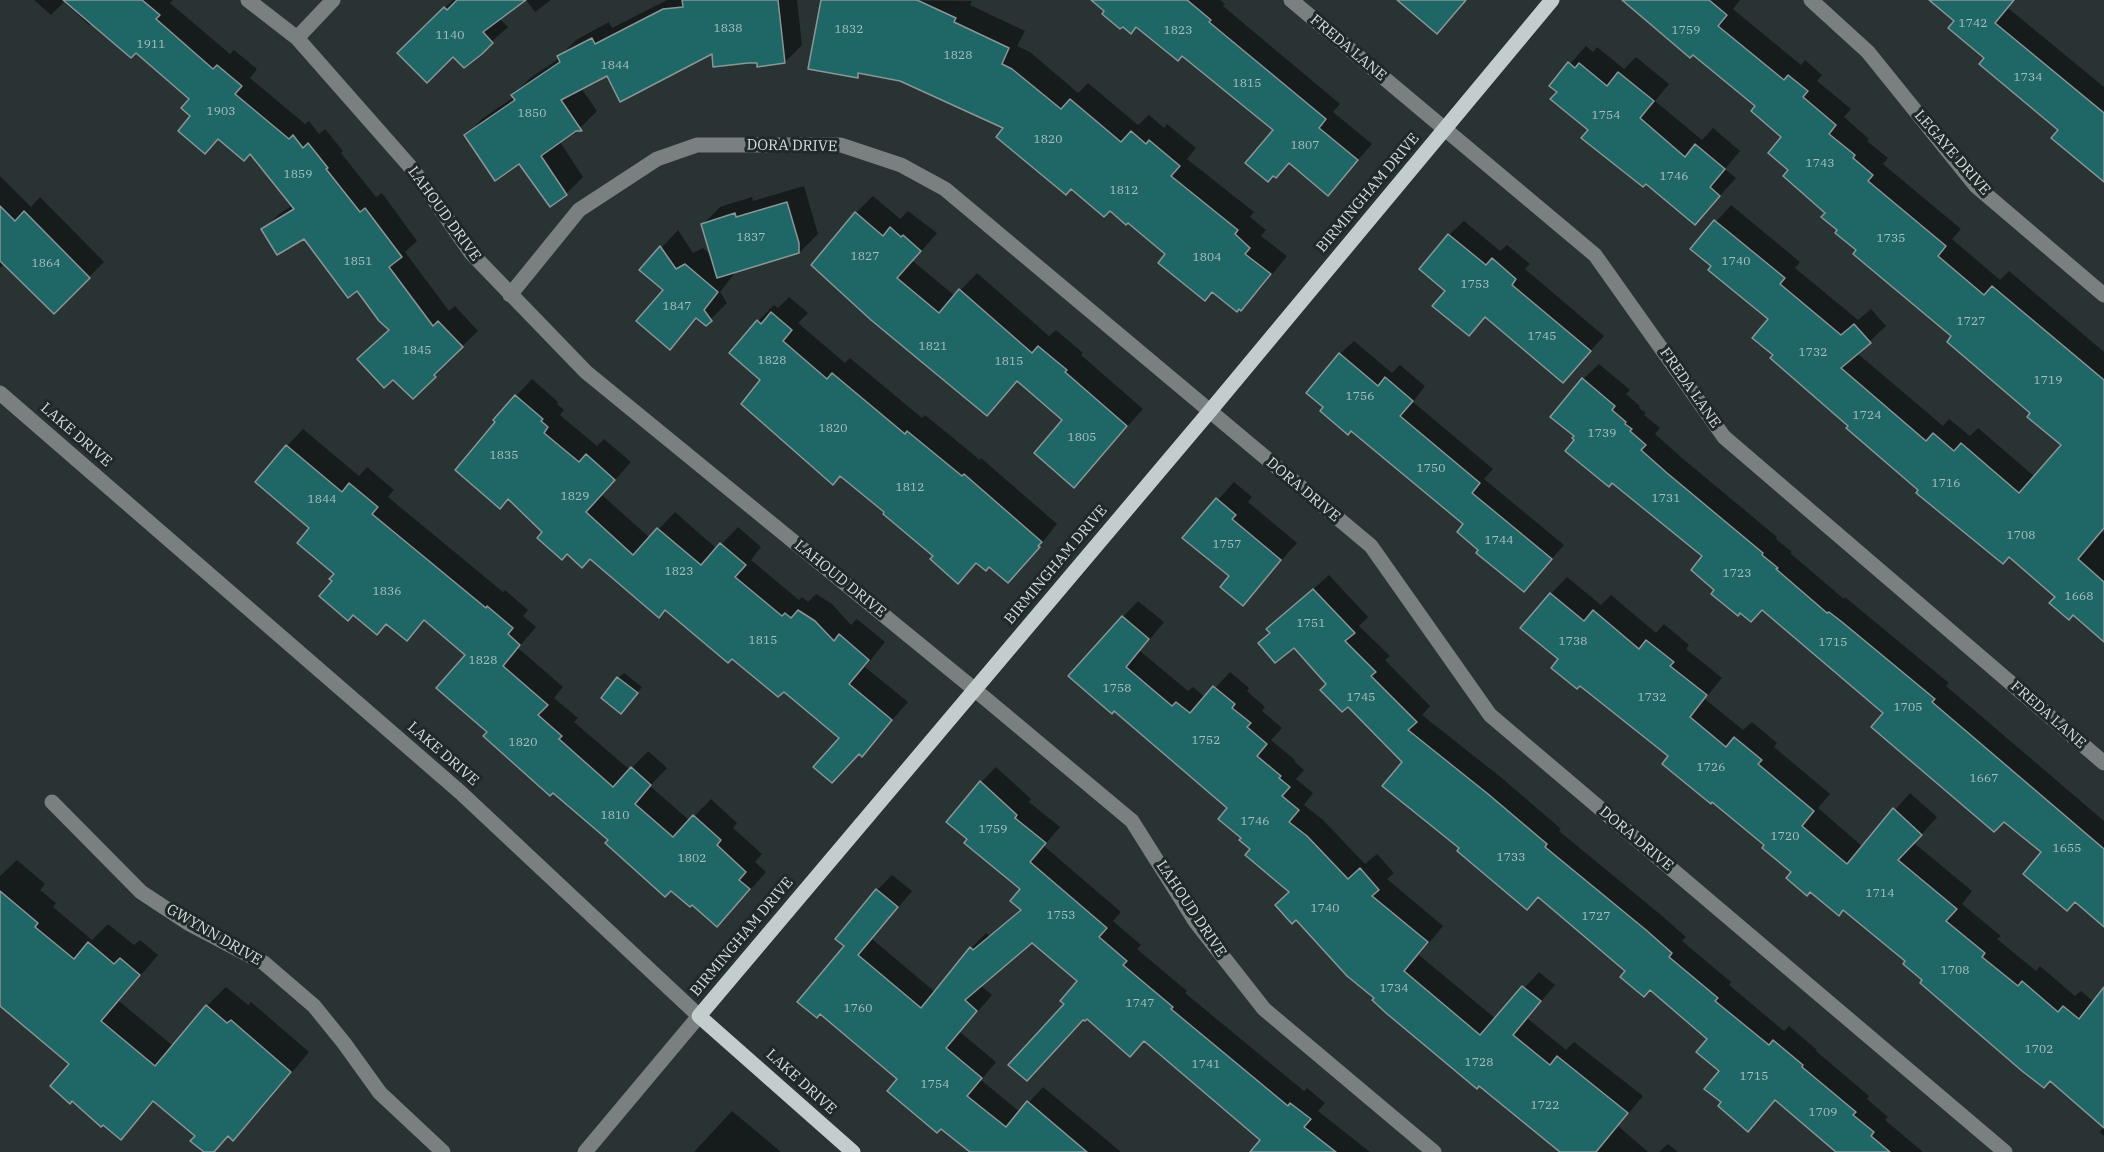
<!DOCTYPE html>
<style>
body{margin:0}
canvas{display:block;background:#293333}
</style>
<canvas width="2104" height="1152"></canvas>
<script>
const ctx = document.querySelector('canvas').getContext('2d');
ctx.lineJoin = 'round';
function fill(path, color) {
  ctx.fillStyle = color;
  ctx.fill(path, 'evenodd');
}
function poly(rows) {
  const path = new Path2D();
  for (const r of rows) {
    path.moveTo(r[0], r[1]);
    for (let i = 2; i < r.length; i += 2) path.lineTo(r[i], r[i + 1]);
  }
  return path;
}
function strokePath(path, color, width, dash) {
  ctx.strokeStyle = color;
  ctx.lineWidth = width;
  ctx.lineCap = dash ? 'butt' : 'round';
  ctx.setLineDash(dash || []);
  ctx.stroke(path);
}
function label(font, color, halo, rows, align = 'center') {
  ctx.font = font + ' "IBM Plex Serif",serif';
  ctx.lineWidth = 6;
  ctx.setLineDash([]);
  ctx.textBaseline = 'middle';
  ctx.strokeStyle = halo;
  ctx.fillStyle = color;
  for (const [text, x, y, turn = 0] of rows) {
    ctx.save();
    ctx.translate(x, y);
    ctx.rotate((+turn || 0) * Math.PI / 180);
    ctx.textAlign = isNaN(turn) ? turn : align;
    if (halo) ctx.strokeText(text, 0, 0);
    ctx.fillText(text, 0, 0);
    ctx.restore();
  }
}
const shadow = poly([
 [34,0,173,0,170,3,230,54,234,50,257,69,250,78,305,124,309,121,319,134,325,129,343,151,341,153,376,197,382,193,417,241,405,252,449,311,455,306,478,331,449,359,451,360,413,397,390,329,357,289,304,237,263,230,279,214,293,205,250,152,219,138,205,152,192,116,191,98,136,51,92,23,89,25,64,2,51,15],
 [453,0,523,0,499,18,508,27,464,66,453,55,399,53],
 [526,0,551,0,535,12],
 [667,0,797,0,802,45,785,62,758,62,713,52,608,74,581,88,597,111,580,128,560,142,583,177,566,194,519,162,466,135,483,118,514,97,513,95,530,78,560,58,559,57,576,40,609,22,612,28],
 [823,0,972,1,970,5,1025,31,1017,46,1030,52,1078,93,1088,83,1138,125,1149,115,1164,128,1167,124,1196,148,1187,159,1254,212,1250,217,1266,230,1261,236,1287,256,1258,292,1241,309,1213,291,1205,299,1167,254,1128,221,1006,127,900,79,861,72,857,76],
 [1115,0,1220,0,1225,4,1223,6,1340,104,1333,112,1372,144,1328,194,1275,130],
 [1633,0,1740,0,1733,9,1801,65,1805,60,1822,75,1817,81,1851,109,1844,117,1869,139,1867,141,1888,158,1883,164,1961,229,1952,239,2000,280,2009,271,2104,352,2104,529,2102,531,2104,533,2104,640,2010,555,1920,490,1775,355,1770,319,1692,249,1731,205,1800,262,1795,268,1858,320,1871,309,1886,326,1857,353,1943,426,1949,419,1970,436,1978,428,2035,477,2063,445,1954,336,1839,230,1827,213,1790,169,1783,137,1757,106],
 [1933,0,2014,0,2008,8,2104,87,2104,177,2060,130,1986,58,1956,21],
 [1586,46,1593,52,1597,47,1624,69,1636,57,1669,84,1655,101,1702,140,1713,128,1740,151,1725,169,1736,178,1695,223,1590,130,1559,92,1551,85],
 [0,176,31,207,40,197,104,262,54,312,5,263,0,268],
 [804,186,818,234,801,251,731,272,734,274,720,292,727,303,706,324,698,318,670,348,665,290,641,270,678,230,693,253,703,248,712,256,703,224,720,207,752,197,753,201],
 [873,196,900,219,908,211,937,233,913,261,955,296,977,273,1049,336,1056,330,1083,353,1081,355,1143,409,1074,486,1064,420,1018,380,987,414,813,265,856,213],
 [1464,221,1500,251,1507,245,1530,264,1525,269,1604,336,1563,381,1486,316,1469,334,1447,291,1449,235],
 [789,297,808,313,798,323,845,363,850,358,922,418,925,415,980,460,981,458,1057,524,1025,564,989,565,978,562,958,582,935,556,887,512,762,380,758,321,774,305,778,308],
 [1354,341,1392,373,1400,365,1425,386,1413,402,1493,469,1484,479,1564,545,1524,590,1480,550,1465,524,1340,354],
 [1599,364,1630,390,1626,394,1640,406,1639,408,1646,413,1644,415,1660,428,1655,434,1682,458,1777,537,1776,539,1792,552,1790,553,1844,599,1845,597,1857,607,1949,683,1946,686,2104,821,2104,925,2043,852,1763,609,1716,590,1704,556,1577,440,1583,379],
 [532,379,558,402,557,404,564,410,560,415,597,446,604,439,631,462,602,495,650,538,675,512,717,549,738,527,761,547,751,560,799,600,802,597,808,602,816,594,832,604,851,625,857,619,885,642,865,667,908,702,862,754,784,690,732,657,591,557,544,531,497,422,516,396],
 [303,429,359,476,367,467,394,490,388,497,503,592,505,590,528,610,523,616,536,627,518,648,563,687,554,698,578,718,574,722,630,770,648,751,667,768,650,786,690,821,711,799,737,823,733,828,762,854,755,862,766,872,734,908,610,840,489,731,467,655,426,620,407,639,334,581,336,574,312,528,287,446],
 [1234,482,1252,497,1248,502,1297,543,1242,604,1231,576,1185,537],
 [1329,575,1368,617,1359,626,1390,656,1385,660,1430,706,1422,715,1503,779,1561,829,1559,831,1661,915,1686,937,1682,941,1731,982,1729,985,1784,1031,1789,1026,1817,1050,1816,1051,1869,1096,1867,1099,1888,1117,1885,1120,1923,1152,1839,1152,1776,1099,1748,1130,1723,1102,1721,1071,1710,1038,1539,896,1527,908,1461,848,1404,762,1294,646,1268,629],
 [1567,577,1601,605,1611,595,1656,633,1664,624,1689,645,1686,649,1722,678,1705,699,1743,730,1752,722,1777,743,1774,747,1830,794,1818,808,1863,847,1910,793,1937,817,1914,843,1972,891,1962,904,2001,936,1997,939,2036,971,2040,966,2075,996,2081,991,2094,1002,2104,990,2104,1126,2050,1080,1924,980,1907,961,1844,909,1793,872,1670,756,1560,659,1551,594],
 [1138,601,1164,622,1140,651,1188,691,1193,687,1206,698,1230,672,1249,688,1247,691,1265,707,1262,711,1282,728,1271,740,1295,760,1294,761,1304,770,1296,779,1313,793,1304,805,1323,820,1365,864,1377,854,1394,873,1387,879,1443,926,1419,955,1496,1019,1539,972,1555,985,1527,1018,1566,1050,1574,1042,1643,1096,1618,1126,1648,1152,1562,1152,1376,998,1290,892,1243,838,1229,808,1114,710,1123,617],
 [624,673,642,687,626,706,618,678],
 [996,767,1031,799,1029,802,1060,827,1044,846,1121,912,1113,921,1141,945,1137,949,1187,991,1185,993,1304,1091,1307,1088,1325,1103,1318,1111,1370,1152,1272,1152,1262,1139,1145,1040,1130,1055,1087,1017,1066,1004,1079,981,1032,941,980,985,992,995,960,1032,996,1062,981,1080,1020,1112,1043,1087,1121,1152,972,1152,899,1079,846,946,877,890,892,875,912,891,872,939,935,992,980,954,972,947,986,933,990,936,1022,908,1022,889,981,782],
 [17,860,45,884,40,890,56,903,53,907,92,940,108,924,134,945,140,940,158,955,119,1001,173,1046,207,1006,226,987,248,1005,251,1002,309,1052,252,1120,233,1139,229,1135,212,1152,209,1152,197,1135,155,1100,121,1138,71,1064,0,1004,0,876],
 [732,1111,781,1152,694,1152],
 [2104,1127,2104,1136,2099,1132],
 [1668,1144,1678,1152,1659,1152]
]);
const building = poly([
 [63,0,142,0,160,15,156,19,213,69,217,65,242,86,235,94,289,139,293,135,303,148,308,143,328,168,326,169,360,212,365,208,402,257,389,267,433,326,438,321,463,347,434,375,436,377,413,399,393,380,384,388,357,359,389,330,379,321,357,291,348,298,304,239,277,255,261,229,294,209,250,154,244,161,218,139,205,154,178,131,190,116,181,108,189,99,136,53,131,58,63,0],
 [457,0,526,0,483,32,493,43,482,54,464,68,453,57,427,83,397,53,444,7,447,10,457,0],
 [682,0,778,0,785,63,757,67,757,63,748,63,713,67,712,54,620,102,607,76,561,100,582,131,576,131,541,156,567,195,550,207,519,164,495,181,464,135,515,100,511,95,560,62,557,56,592,38,595,44,663,9,683,7,682,0],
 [821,0,917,0,956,18,954,22,1009,48,1002,64,1012,69,1061,109,1070,99,1121,142,1131,131,1146,144,1149,140,1180,166,1171,176,1238,230,1235,234,1250,248,1245,254,1271,274,1241,311,1239,309,1237,312,1212,292,1205,301,1158,263,1165,254,1128,223,1126,225,1110,211,1104,217,1071,189,1066,195,996,137,1003,128,900,81,858,73,858,78,808,69,821,0],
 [1091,0,1187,0,1211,20,1209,22,1326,119,1319,128,1358,160,1328,196,1289,163,1276,178,1273,176,1268,182,1245,163,1273,130,1182,56,1178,61,1136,27,1131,34,1123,27,1120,29,1102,14,1104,11,1091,0],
 [1397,0,1466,0,1437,34,1397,0],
 [1622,0,1709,0,1727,15,1718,26,1784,80,1788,75,1808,91,1803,97,1836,125,1829,134,1855,155,1853,158,1873,175,1868,181,1946,246,1938,256,1984,295,1992,286,2104,380,2104,528,2078,559,2104,582,2104,642,2073,615,2069,620,2049,603,2055,597,2009,557,2003,564,1916,493,1918,490,1846,428,1848,426,1770,358,1773,355,1752,338,1768,319,1708,270,1711,266,1690,249,1714,220,1785,278,1780,284,1841,335,1854,324,1871,343,1841,368,1926,441,1933,433,1954,451,1961,443,2019,493,2061,445,2027,417,2030,413,1947,342,1951,336,1853,254,1856,250,1835,233,1837,230,1821,217,1825,213,1783,176,1788,170,1768,153,1781,137,1751,111,1755,106,1693,55,1690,58,1622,0],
 [1929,0,2014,0,1995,23,2104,113,2104,182,2051,138,2058,130,1979,64,1984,58,1948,28,1954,21,1929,0],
 [1568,62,1575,68,1579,63,1607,86,1618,72,1654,101,1640,118,1685,157,1695,144,1725,169,1710,187,1720,196,1695,225,1646,184,1643,187,1581,138,1588,130,1550,99,1557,92,1549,86,1568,62],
 [787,202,799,243,799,253,717,278,701,224,735,213,736,217,787,202],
 [0,206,15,221,24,211,90,278,54,314,0,261,0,206],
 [855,212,883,236,890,227,901,237,903,235,921,251,897,278,939,313,959,289,1032,353,1038,346,1067,370,1065,372,1127,426,1074,488,1034,453,1062,420,1017,381,987,416,871,320,811,265,855,212],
 [1448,234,1486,265,1492,258,1516,279,1512,285,1591,351,1563,383,1485,317,1469,336,1432,306,1445,291,1419,269,1448,234],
 [660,246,676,269,685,264,718,292,704,310,712,321,706,326,696,318,670,350,636,321,663,290,639,270,660,246],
 [771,312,792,330,783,341,827,379,832,373,905,434,907,431,962,476,964,474,1042,542,1038,546,1040,547,1008,583,989,567,986,571,976,563,958,584,930,559,933,556,883,514,884,512,840,476,833,485,741,404,760,380,729,353,757,320,761,324,771,312],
 [1339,353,1378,386,1385,377,1413,401,1400,416,1480,483,1472,493,1552,559,1524,592,1476,553,1478,550,1457,532,1463,524,1351,431,1348,435,1320,411,1323,407,1306,393,1339,353],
 [1582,378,1615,406,1612,410,1626,422,1625,424,1632,429,1630,431,1646,445,1641,450,1667,473,1763,553,1762,555,1778,568,1776,569,1827,613,1829,612,1842,622,1935,699,1932,702,2104,849,2104,927,2075,902,2067,911,2023,874,2041,852,2004,822,1994,832,1871,727,1883,713,1762,610,1751,622,1740,613,1738,616,1711,594,1714,590,1691,570,1702,556,1612,483,1609,487,1565,451,1574,440,1572,438,1574,436,1550,417,1582,378],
 [515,395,543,419,541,421,548,427,544,433,579,462,586,454,615,480,586,512,633,555,657,528,701,565,720,543,746,565,735,577,782,616,785,613,791,618,798,610,815,621,834,641,839,634,869,660,849,684,892,720,862,757,859,754,832,783,813,767,839,738,784,692,778,697,732,659,728,663,665,610,659,618,590,559,582,568,567,554,562,560,537,538,542,532,508,499,500,509,455,470,495,422,493,420,515,395],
 [286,445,342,492,349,483,378,507,372,514,486,608,487,606,513,628,508,634,520,645,503,666,548,705,538,715,562,736,559,739,613,787,631,767,651,785,635,804,673,837,693,815,721,840,717,845,746,872,739,880,750,889,717,927,692,905,690,907,671,891,665,897,605,843,608,840,553,793,550,796,483,736,487,732,436,688,465,655,424,620,407,641,386,624,377,635,353,615,348,621,319,596,332,581,329,579,334,574,297,543,309,528,255,482,286,445],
 [1216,498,1236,515,1232,519,1281,560,1243,606,1220,587,1229,576,1182,538,1216,498],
 [1313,589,1355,633,1345,641,1376,672,1371,676,1417,722,1408,730,1488,794,1547,844,1545,847,1646,930,1672,953,1669,957,1718,998,1715,1001,1769,1045,1773,1040,1803,1065,1802,1067,1856,1112,1853,1115,1874,1132,1871,1136,1890,1152,1836,1152,1775,1100,1748,1132,1718,1106,1721,1102,1704,1089,1719,1071,1696,1052,1707,1039,1650,990,1644,997,1620,977,1625,971,1538,897,1527,910,1457,851,1459,848,1382,786,1402,762,1348,707,1342,712,1320,690,1326,684,1294,648,1275,663,1258,643,1270,633,1266,629,1313,589],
 [1550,593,1584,621,1593,610,1639,649,1646,640,1674,662,1670,666,1707,695,1690,717,1726,747,1734,737,1762,760,1758,764,1814,811,1802,826,1847,864,1893,808,1922,835,1898,860,1957,909,1946,921,1985,953,1982,957,2018,986,2022,981,2058,1012,2063,1006,2079,1019,2104,987,2104,1128,2050,1081,2044,1088,2022,1071,1920,983,1922,980,1903,964,1905,961,1843,910,1839,916,1810,892,1807,896,1786,878,1791,872,1762,848,1764,845,1712,802,1711,804,1662,764,1668,756,1580,686,1577,689,1551,668,1558,659,1520,628,1550,593],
 [1122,616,1149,639,1126,667,1172,706,1176,702,1190,713,1213,686,1235,704,1232,708,1251,723,1247,727,1267,744,1257,756,1281,776,1279,778,1290,787,1282,796,1299,810,1289,822,1307,836,1348,879,1360,868,1379,890,1372,896,1428,942,1404,971,1480,1035,1522,986,1541,1001,1513,1035,1550,1065,1557,1056,1628,1113,1596,1152,1560,1152,1479,1086,1477,1089,1386,1013,1372,1000,1374,998,1347,976,1296,920,1292,924,1275,905,1289,892,1245,855,1250,849,1239,840,1241,838,1218,819,1227,808,1114,711,1112,714,1068,676,1122,616],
 [617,677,638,693,621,714,601,698,617,677],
 [980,781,1017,815,1015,818,1046,843,1030,862,1107,928,1099,937,1127,961,1123,965,1173,1007,1171,1009,1288,1106,1290,1103,1311,1119,1304,1127,1336,1152,1250,1152,1260,1140,1144,1041,1130,1057,1087,1019,1085,1021,1083,1020,1027,1081,1008,1065,1064,1004,1060,1001,1077,981,1032,943,965,1000,977,1011,946,1048,982,1078,967,1096,1006,1127,1027,1101,1087,1152,970,1152,941,1129,937,1133,887,1091,897,1079,820,1014,817,1018,797,1002,844,946,835,939,876,889,898,907,858,955,921,1008,970,947,973,950,1021,910,1010,901,1020,889,964,843,967,839,946,822,980,781],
 [0,891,38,923,35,927,74,959,88,942,114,964,120,958,140,975,101,1021,155,1066,206,1005,227,1023,231,1020,291,1072,233,1141,228,1136,214,1152,204,1152,190,1141,195,1136,153,1101,121,1140,103,1125,101,1127,72,1101,70,1104,50,1086,69,1064,0,1006,0,891]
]);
const minor = poly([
 [248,0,297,38,414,171,471,253,586,372,974,689,1132,821,1195,921,1264,1009,1434,1152],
 [1291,0,1595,255,1724,437,2104,763],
 [1811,0,1868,52,1976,186,2104,295],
 [297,38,333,0],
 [510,295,579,210,657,159,697,145,841,145,901,165,945,189,1371,546,1490,715,2005,1152],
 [0,393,460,792,699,1016,585,1152],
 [52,802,141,892,188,923,264,963,314,1006,344,1043,380,1093,443,1152]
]);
const major = poly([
 [853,1152,699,1016,1210,411,1552,0]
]);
const numberNames = [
 ["1742",1973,24],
 ["1838",728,29],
 ["1832",849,30],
 ["1823",1178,31],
 ["1759",1686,31],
 ["1140",450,36],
 ["1911",151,45],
 ["1828",958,56],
 ["1844",615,66],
 ["1734",2028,78],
 ["1815",1247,84],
 ["1903",221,112],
 ["1850",532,114],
 ["1754",1606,116],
 ["1820",1048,140],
 ["1807",1305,146],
 ["1743",1820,164],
 ["1859",298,175],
 ["1746",1674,177],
 ["1812",1124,191],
 ["1837",751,238],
 ["1735",1891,239],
 ["1827",865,257],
 ["1804",1207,258],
 ["1851",358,262],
 ["1740",1736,262],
 ["1864",46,264],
 ["1753",1475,285],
 ["1847",677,307],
 ["1727",1971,322],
 ["1745",1542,337],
 ["1821",933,347],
 ["1845",417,351],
 ["1732",1813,353],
 ["1828",772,361],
 ["1815",1009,362],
 ["1719",2048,381],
 ["1756",1360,397],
 ["1724",1867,416],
 ["1820",833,429],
 ["1739",1602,434],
 ["1805",1082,438],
 ["1835",504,456],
 ["1750",1431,469],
 ["1716",1946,484],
 ["1812",910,488],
 ["1829",575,497],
 ["1731",1666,499],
 ["1844",322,500],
 ["1708",2021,536],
 ["1744",1499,541],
 ["1757",1227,545],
 ["1823",679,572],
 ["1723",1737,574],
 ["1836",387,592],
 ["1668",2079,597],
 ["1751",1311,624],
 ["1815",763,641],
 ["1738",1573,642],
 ["1715",1833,643],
 ["1828",483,661],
 ["1758",1117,689],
 ["1745",1361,698],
 ["1732",1652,698],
 ["1705",1908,708],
 ["1752",1206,741],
 ["1820",523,743],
 ["1726",1711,768],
 ["1667",1984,779],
 ["1810",615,816],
 ["1746",1255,822],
 ["1759",993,830],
 ["1720",1785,837],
 ["1655",2067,849],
 ["1733",1511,858],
 ["1802",692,859],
 ["1714",1880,894],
 ["1740",1325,909],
 ["1753",1061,916],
 ["1727",1596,917],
 ["1708",1955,971],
 ["1734",1394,989],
 ["1747",1140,1004],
 ["1760",858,1009],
 ["1702",2039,1050],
 ["1728",1479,1063],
 ["1741",1206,1065],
 ["1715",1754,1077],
 ["1754",935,1085],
 ["1722",1545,1106],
 ["1709",1823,1113]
];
const streetNames = [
 ["FREDA LANE",1348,48,40],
 ["DORA DRIVE",792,146,1],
 ["LEGAYE DRIVE",1952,153,49],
 ["BIRMINGHAM DRIVE",1368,193,-50],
 ["LAHOUD DRIVE",444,214,54],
 ["FREDA LANE",1690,388,55],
 ["LAKE DRIVE",76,435,41],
 ["DORA DRIVE",1303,490,40],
 ["BIRMINGHAM DRIVE",1056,565,-50],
 ["LAHOUD DRIVE",840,579,39],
 ["FREDA LANE",2048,715,41],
 ["LAKE DRIVE",443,754,41],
 ["DORA DRIVE",1636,839,40],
 ["LAHOUD DRIVE",1191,909,56],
 ["GWYNN DRIVE",214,935,30],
 ["BIRMINGHAM DRIVE",742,937,-50],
 ["LAKE DRIVE",801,1082,42]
];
fill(shadow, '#0007');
fill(building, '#1f6667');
strokePath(building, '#8a9696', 1.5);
strokePath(minor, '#7a7f7f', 15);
strokePath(major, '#c3cdcd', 15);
label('12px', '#aac0c0', null, numberNames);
label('15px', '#d8dede', '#1f2929', streetNames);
</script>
